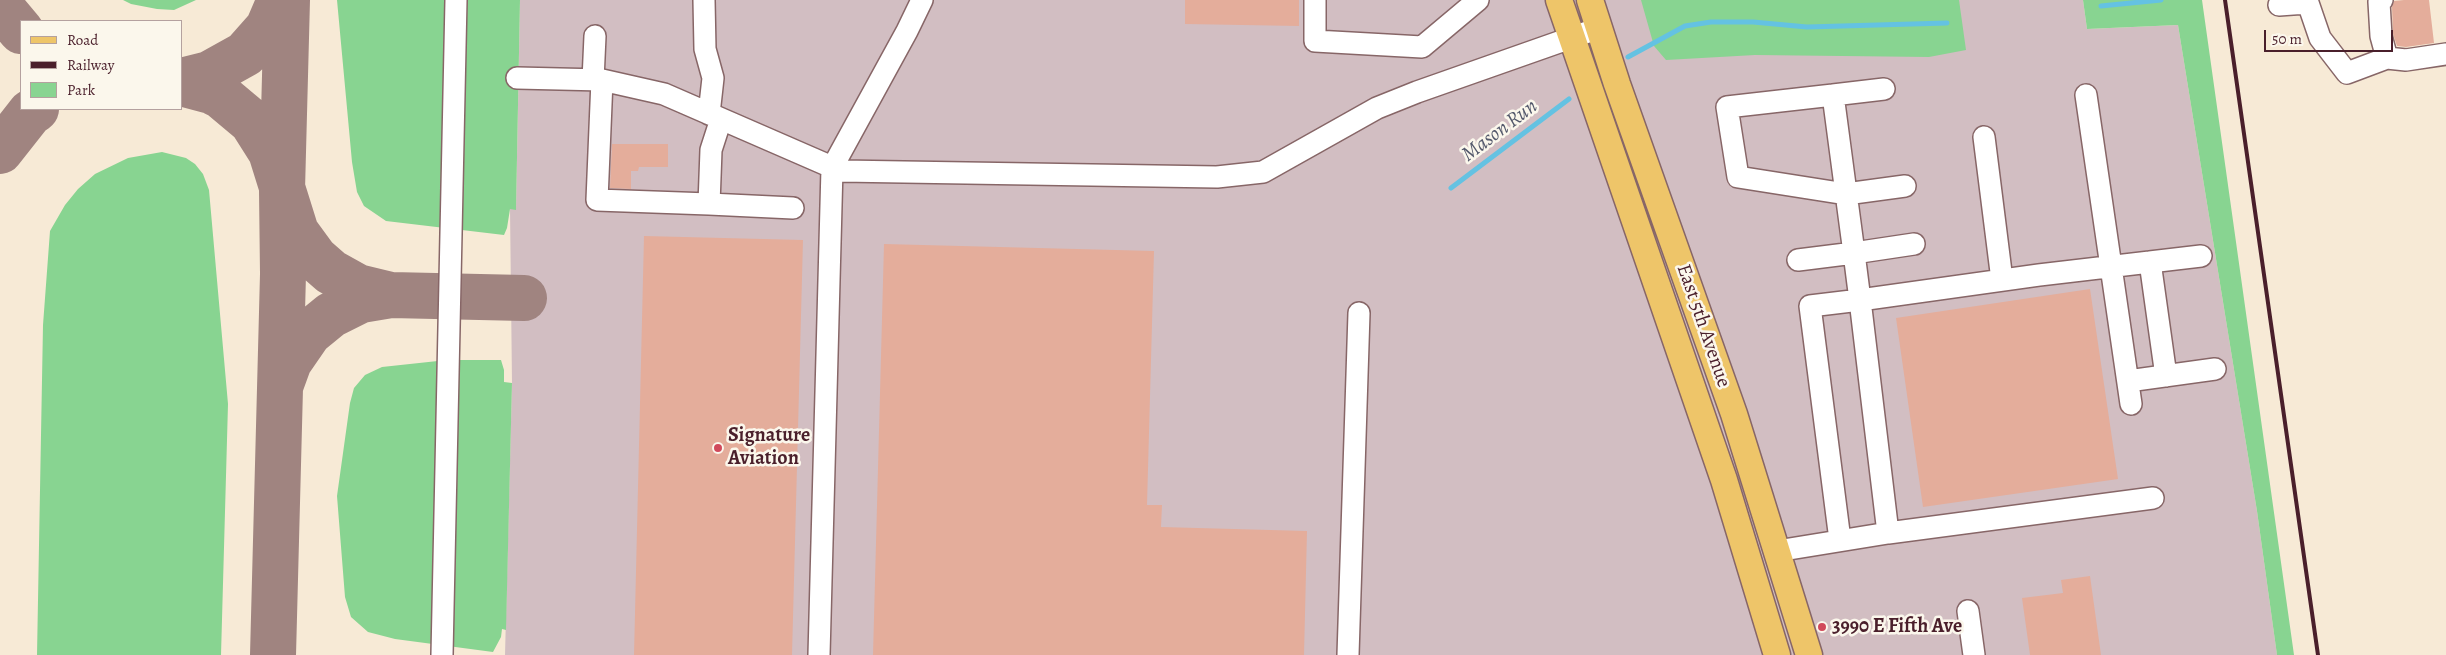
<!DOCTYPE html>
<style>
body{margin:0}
#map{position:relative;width:2446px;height:655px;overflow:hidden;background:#f7ead6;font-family:Alegreya,serif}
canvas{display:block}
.legend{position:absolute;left:20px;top:20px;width:162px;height:90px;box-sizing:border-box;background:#fbf7ec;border:1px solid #b4a19f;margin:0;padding:6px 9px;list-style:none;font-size:15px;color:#4a1f2b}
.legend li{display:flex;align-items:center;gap:10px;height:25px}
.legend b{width:25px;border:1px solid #b4a19f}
.scale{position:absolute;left:2264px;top:30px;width:129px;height:22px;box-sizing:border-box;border:2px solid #4a1f2b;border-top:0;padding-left:6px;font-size:15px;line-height:18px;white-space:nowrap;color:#4a1f2b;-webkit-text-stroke:4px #fbf7ec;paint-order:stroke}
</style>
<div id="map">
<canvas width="2446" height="655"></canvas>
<ul class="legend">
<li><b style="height:6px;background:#eec569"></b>Road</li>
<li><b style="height:6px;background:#4a1f2b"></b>Railway</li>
<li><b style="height:14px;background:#88d491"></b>Park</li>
</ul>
<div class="scale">50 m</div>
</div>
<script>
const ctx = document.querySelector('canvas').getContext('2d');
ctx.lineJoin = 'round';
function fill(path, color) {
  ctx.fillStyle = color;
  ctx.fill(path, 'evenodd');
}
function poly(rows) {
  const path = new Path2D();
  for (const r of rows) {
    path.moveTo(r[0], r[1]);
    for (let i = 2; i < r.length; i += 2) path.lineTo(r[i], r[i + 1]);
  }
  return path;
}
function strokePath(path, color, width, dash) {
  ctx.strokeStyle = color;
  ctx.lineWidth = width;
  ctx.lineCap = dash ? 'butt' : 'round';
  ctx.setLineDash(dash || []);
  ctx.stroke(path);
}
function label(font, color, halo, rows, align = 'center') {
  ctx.font = font + ' Alegreya,serif';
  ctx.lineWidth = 5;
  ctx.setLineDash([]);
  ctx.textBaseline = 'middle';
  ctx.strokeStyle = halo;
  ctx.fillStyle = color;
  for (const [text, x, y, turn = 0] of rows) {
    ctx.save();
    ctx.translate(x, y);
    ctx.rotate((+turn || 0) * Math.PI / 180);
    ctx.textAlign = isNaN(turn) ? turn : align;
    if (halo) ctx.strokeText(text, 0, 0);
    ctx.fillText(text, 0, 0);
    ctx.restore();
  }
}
const industrial = poly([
 [520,0,2083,0,2087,29,2178,25,2257,511,2277,655,505,655,512,383,510,209,516,209]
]);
const green = poly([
 [123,0,196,0,174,10,157,9,131,4],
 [337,0,520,0,516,210,510,209,507,228,504,235,386,221,364,206,357,192,352,162],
 [1641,0,1959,0,1966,50,1929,57,1755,55,1666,60,1654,46],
 [2083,0,2202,0,2294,655,2277,655,2257,511,2178,25,2087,29],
 [162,152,186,158,195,164,203,174,209,190,228,404,221,655,37,655,43,325,50,231,65,205,78,189,95,174,128,158],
 [447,360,501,360,504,370,504,382,512,383,506,630,502,629,501,637,493,652,395,639,368,632,351,617,345,597,337,496,350,403,354,388,365,375,382,367]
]);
const stream = poly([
 [2101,6,2161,0],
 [1628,57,1685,26,1711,22,1753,22,1807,27,1947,23],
 [1451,188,1569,99]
]);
const taxiway = poly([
 [0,6,21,31],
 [181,81,209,74,245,54,268,28,280,0],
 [181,83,211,91,221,96,252,122,271,152,296,232,315,258,331,272,358,287,391,295],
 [0,151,30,113,36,109],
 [281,384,289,362,309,333,331,315,361,300,391,295,524,298],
 [273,655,283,274,282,190,287,0]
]);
const building = poly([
 [1185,0,1299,0,1299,26,1185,24],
 [2404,0,2429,0,2434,43,2406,47,2397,46,2393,34,2392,7,2394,1],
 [612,144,668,144,668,167,639,167,638,171,631,171,631,189,610,188],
 [644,236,803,240,792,655,634,655],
 [884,244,1154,251,1147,505,1162,505,1161,527,1307,531,1304,655,873,655],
 [2090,289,2118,479,1923,507,1896,318],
 [2090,576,2101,655,2030,655,2022,598,2063,593,2061,580]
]);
const minor = poly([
 [704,0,705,49,713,78,709,114],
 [1315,0,1315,41,1422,47,1478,0],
 [2307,0,2320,38,2347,73,2387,58],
 [2382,0,2379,2,2381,36,2387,58,2406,60,2446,54],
 [2279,5,2307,3],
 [517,78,602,80,664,94,841,171,1217,177,1263,172,1377,108,1417,92,1599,28],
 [593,80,595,36],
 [602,80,597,200,709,204],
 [1884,89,1833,95,1854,253,1914,244],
 [1833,95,1727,107,1738,177,1846,194,1905,186],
 [2086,95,2131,404],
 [721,119,711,150,709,204,793,208],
 [1984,137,2002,280],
 [1798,260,1854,253,1860,300,2039,275,2201,256],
 [2150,262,2166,376],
 [2128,381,2215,369],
 [1840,540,1810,306,1860,300,1888,533],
 [1777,551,1888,533,2153,498],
 [1968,611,1974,655],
 [442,655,456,0],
 [819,655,832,168,907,31,922,0],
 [1348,655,1359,313]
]);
const major = poly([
 [1559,0,1724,480,1777,655],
 [1590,0,1617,84,1734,414,1809,655]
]);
const rail = poly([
 [2225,0,2318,655]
]);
const markers = [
 [718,448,5,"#d1495b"],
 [1822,627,5,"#d1495b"]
];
const streetNames = [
 ["East 5th Avenue",1703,326,71]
];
const poiNames = [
 ["Signature",728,436],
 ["Aviation",728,459],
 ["3990 E Fifth Ave",1832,627]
];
const waterNames = [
 ["Mason Run",1500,131,-37]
];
fill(industrial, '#d2bec2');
fill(green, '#88d491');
strokePath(stream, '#64c2e2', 5);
strokePath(taxiway, '#a08480', 46);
fill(building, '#e4ad9b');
strokePath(minor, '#876667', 24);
strokePath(major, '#876667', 29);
strokePath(minor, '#fff', 21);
strokePath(major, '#eec569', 26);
strokePath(rail, '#4a1f2b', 4);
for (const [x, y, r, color] of markers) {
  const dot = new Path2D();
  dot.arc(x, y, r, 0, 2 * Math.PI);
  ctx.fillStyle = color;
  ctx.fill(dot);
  strokePath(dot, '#fbf7ec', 2);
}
label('20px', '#4a1f2b', '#fbf7ec', streetNames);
label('bold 20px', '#4a1f2b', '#fbf7ec', poiNames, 'left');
label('italic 21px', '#53586b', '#fbf7ec', waterNames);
</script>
